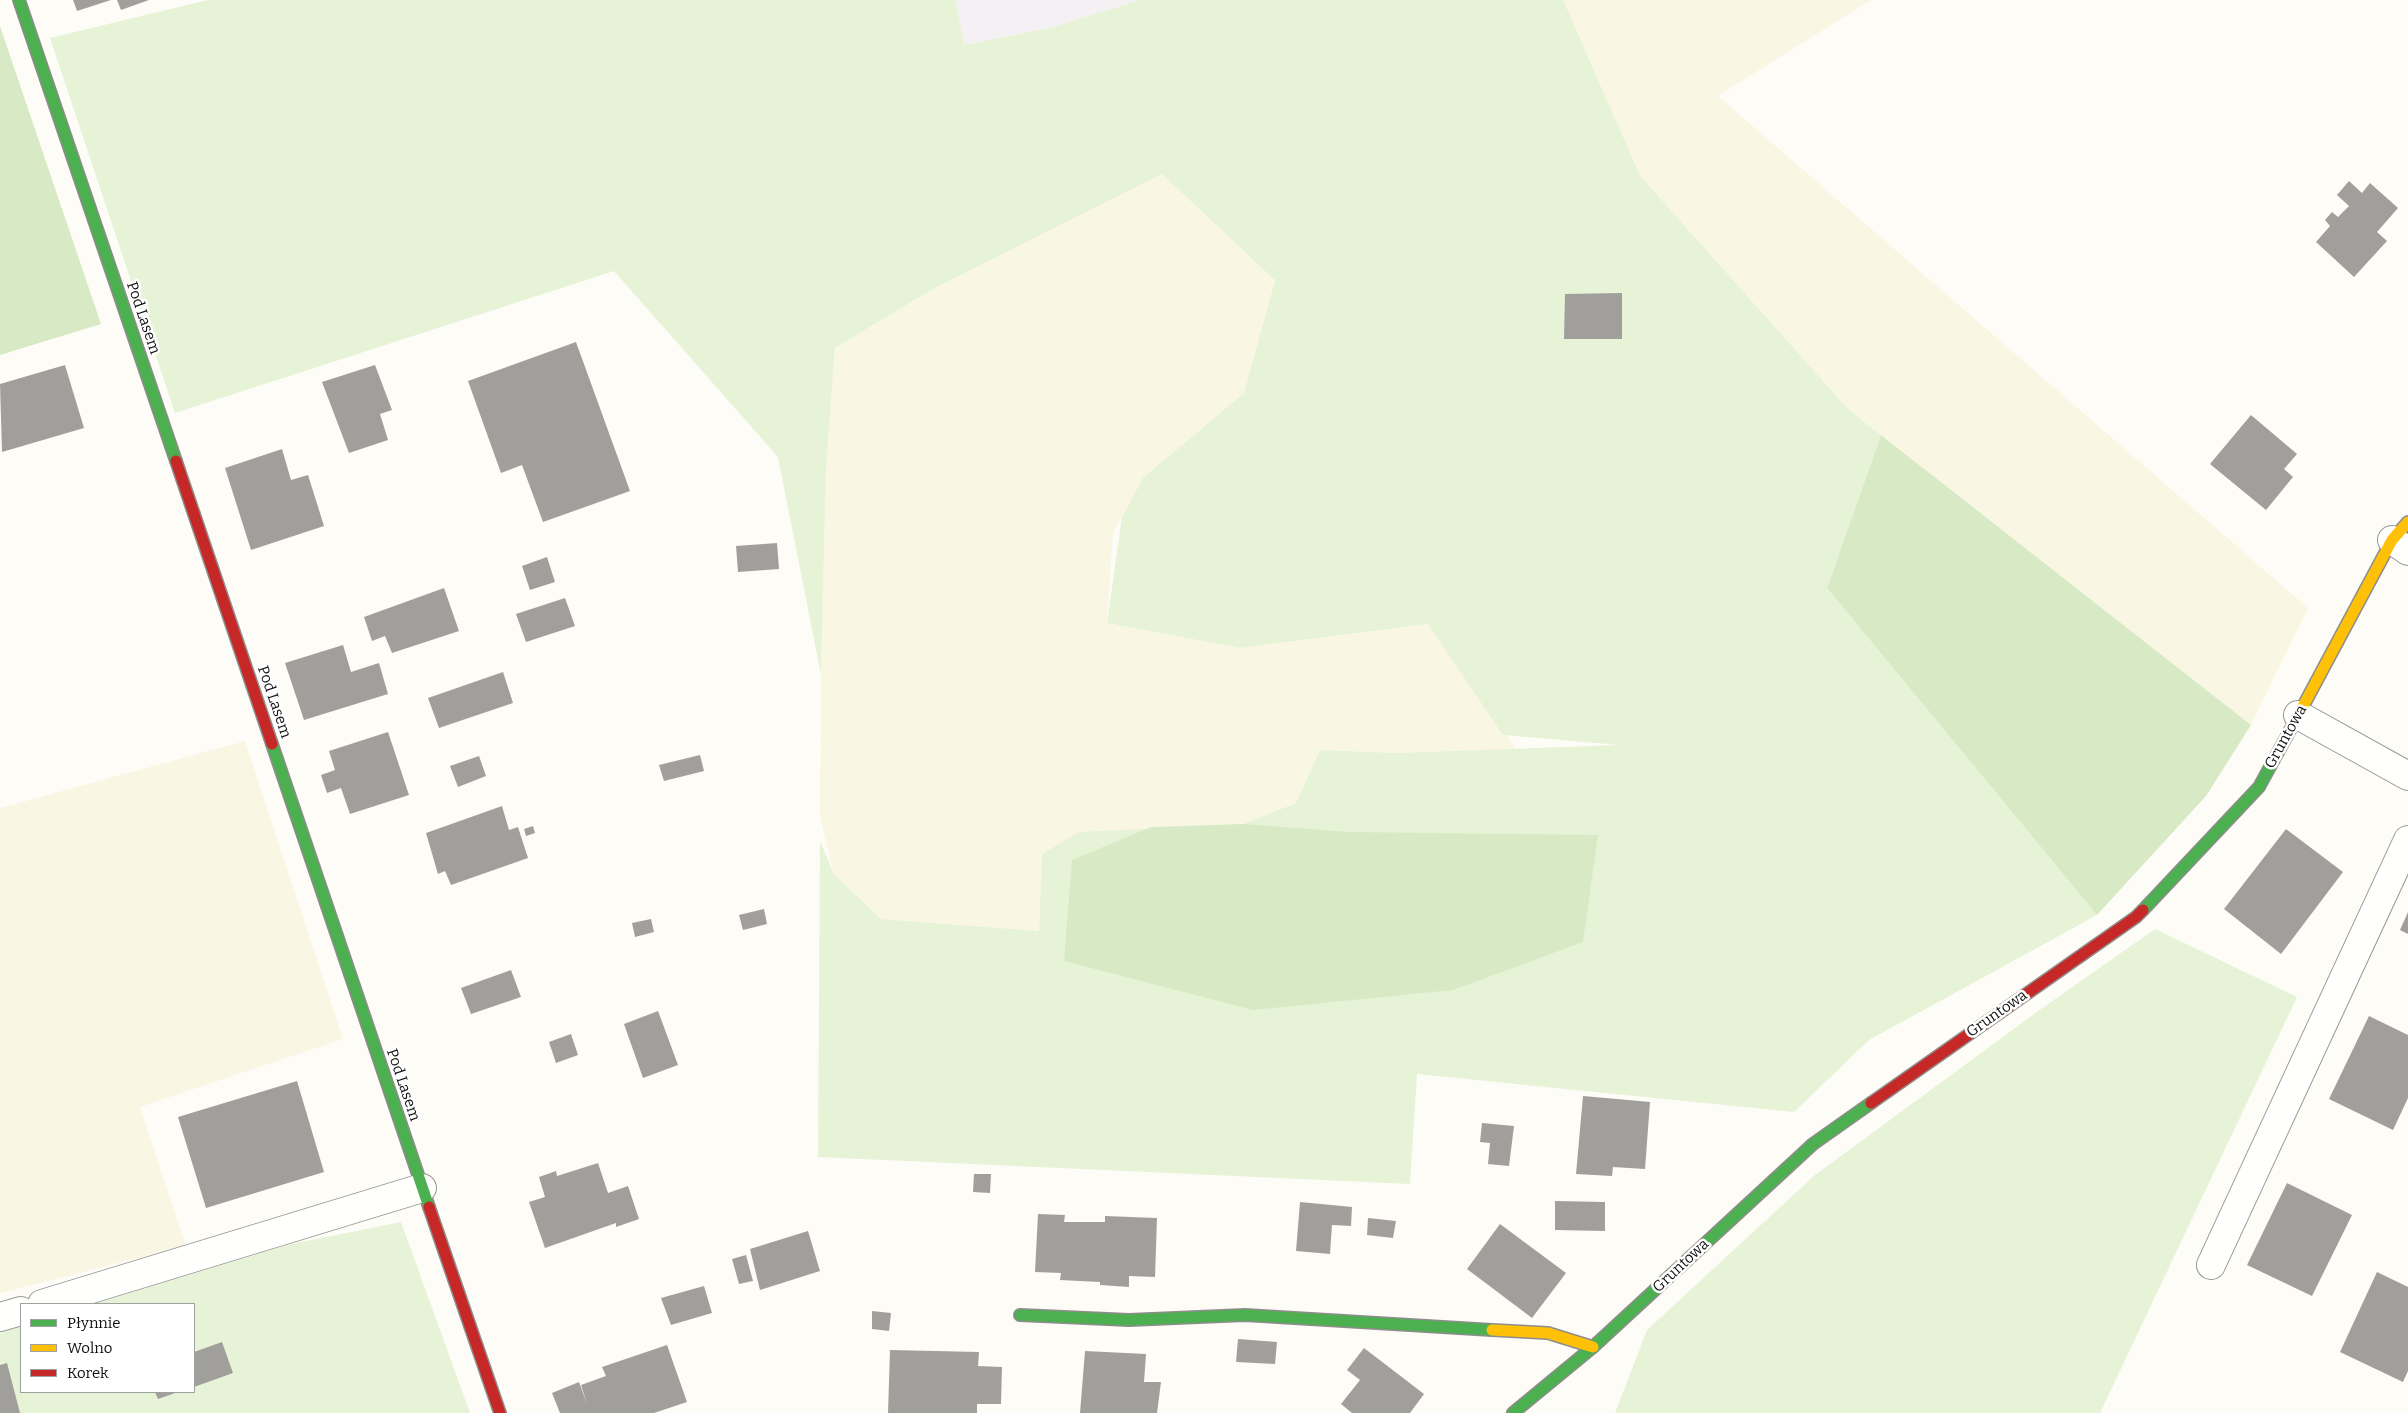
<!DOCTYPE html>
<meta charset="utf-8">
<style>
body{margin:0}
#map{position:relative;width:2408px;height:1413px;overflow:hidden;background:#fdfcf7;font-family:Bitter,serif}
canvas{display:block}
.legend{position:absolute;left:20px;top:1303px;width:175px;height:90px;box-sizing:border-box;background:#fff;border:1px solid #a0a0a0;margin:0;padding:6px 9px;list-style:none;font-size:15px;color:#111}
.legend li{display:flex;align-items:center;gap:10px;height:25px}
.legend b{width:25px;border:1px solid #a0a0a0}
</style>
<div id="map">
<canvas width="2408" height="1413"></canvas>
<ul class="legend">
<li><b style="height:6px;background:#4caf50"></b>Płynnie</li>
<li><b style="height:6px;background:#ffc107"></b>Wolno</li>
<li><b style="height:6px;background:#c62828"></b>Korek</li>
</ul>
</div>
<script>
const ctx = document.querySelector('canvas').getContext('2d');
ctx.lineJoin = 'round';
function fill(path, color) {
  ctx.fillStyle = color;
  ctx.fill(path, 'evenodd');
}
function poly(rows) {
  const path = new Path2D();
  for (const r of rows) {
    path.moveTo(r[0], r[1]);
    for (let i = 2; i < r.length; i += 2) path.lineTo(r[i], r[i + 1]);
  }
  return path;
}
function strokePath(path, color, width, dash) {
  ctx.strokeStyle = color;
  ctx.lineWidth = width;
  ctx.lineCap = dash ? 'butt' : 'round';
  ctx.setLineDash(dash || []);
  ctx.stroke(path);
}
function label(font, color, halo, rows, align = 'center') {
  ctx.font = font + ' Bitter,serif';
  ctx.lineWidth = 5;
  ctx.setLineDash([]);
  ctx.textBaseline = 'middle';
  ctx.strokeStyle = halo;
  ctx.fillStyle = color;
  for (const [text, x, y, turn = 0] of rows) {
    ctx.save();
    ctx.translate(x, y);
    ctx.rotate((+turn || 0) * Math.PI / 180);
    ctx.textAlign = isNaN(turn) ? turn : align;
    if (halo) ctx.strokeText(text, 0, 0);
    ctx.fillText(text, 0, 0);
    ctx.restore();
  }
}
const industrial = poly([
 [956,0,1140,0,1053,27,964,45]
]);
const farmland = poly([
 [1562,0,1871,0,1718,96,2308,608,2251,725,1847,408,1639,187],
 [1162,174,1235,187,1275,280,1244,393,1143,479,1113,533,1107,623,1240,648,1428,624,1517,750,1399,753,1320,750,1296,803,1243,824,1151,827,1042,854,1039,931,881,919,834,874,820,817,821,675,826,468,835,348,933,289],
 [245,741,343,1039,140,1107,186,1246,0,1293,0,808]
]);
const green = poly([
 [208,0,956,0,964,45,1053,27,1140,0,1563,0,1640,176,1847,408,1881,435,1827,588,2097,915,1869,1040,1794,1112,1417,1074,1410,1184,818,1157,820,841,834,874,881,919,1039,931,1042,854,1079,832,1243,824,1296,803,1320,750,1399,753,1619,745,1503,735,1428,624,1240,648,1107,623,1122,517,1143,478,1244,393,1275,280,1162,174,933,289,835,348,826,468,821,675,778,457,614,271,175,413,50,38],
 [2155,929,2297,997,2100,1413,1615,1413,1647,1330,1815,1175,2041,1009],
 [401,1222,470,1413,12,1413,0,1374,0,1333,21,1327,21,1392,194,1392,194,1304,94,1304,291,1244]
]);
const forest = poly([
 [0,26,101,324,0,355],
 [1881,435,2251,725,2206,796,2097,915,1827,588],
 [1243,824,1350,832,1598,835,1583,942,1453,990,1253,1010,1064,961,1072,860,1151,827]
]);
const building = poly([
 [73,0,111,0,77,11],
 [117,0,149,0,121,10],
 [2349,181,2362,193,2370,183,2398,208,2377,232,2387,241,2354,277,2316,242,2330,226,2325,220,2332,212,2338,217,2349,206,2337,195],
 [1622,293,1622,339,1564,339,1565,294],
 [576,342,630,491,543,522,522,465,501,473,468,381],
 [65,365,84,428,2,452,0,384],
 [375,365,392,410,380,414,388,440,349,453,322,382],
 [2251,415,2297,454,2284,469,2293,477,2266,510,2210,464],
 [282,449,291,480,308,475,324,526,251,550,225,468],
 [777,543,779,569,738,572,736,546],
 [547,557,555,582,530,590,522,566],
 [444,588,459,631,392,653,385,636,372,641,364,617],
 [565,598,575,626,526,642,516,614],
 [343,645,351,672,379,663,388,694,304,720,285,663],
 [503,672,513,703,439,728,428,698],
 [388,732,409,795,350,814,341,788,327,793,321,775,335,770,329,751],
 [700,755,704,771,664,781,659,765],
 [479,756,486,776,458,787,450,766],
 [502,806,509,830,518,827,528,858,451,885,445,871,438,874,426,833],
 [533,826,535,833,526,836,524,829],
 [2286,829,2343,872,2281,954,2224,909],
 [764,909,767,924,743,930,739,915],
 [2408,912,2408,934,2400,930],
 [651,919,654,932,635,937,632,923],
 [511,970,521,997,471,1014,461,988],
 [658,1011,678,1065,643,1078,624,1024],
 [2369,1016,2408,1035,2408,1098,2393,1130,2329,1099],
 [571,1034,578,1055,556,1063,549,1042],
 [297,1081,324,1172,206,1208,178,1117],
 [1583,1096,1650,1102,1645,1169,1613,1167,1612,1176,1576,1174],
 [1482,1123,1514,1126,1509,1166,1488,1164,1490,1143,1480,1142],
 [598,1163,608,1193,628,1186,639,1219,616,1227,616,1223,545,1248,529,1202,545,1197,539,1177,556,1171,557,1176],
 [974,1174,991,1174,990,1193,973,1192],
 [2287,1183,2352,1215,2312,1296,2247,1265],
 [1555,1201,1605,1202,1605,1231,1555,1230],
 [1300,1202,1352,1207,1351,1226,1332,1225,1330,1254,1296,1251],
 [1038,1214,1065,1215,1064,1222,1105,1222,1105,1216,1157,1218,1155,1277,1129,1276,1129,1287,1100,1285,1100,1282,1060,1280,1061,1273,1035,1272],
 [1368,1218,1396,1221,1393,1238,1367,1235],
 [1500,1224,1566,1273,1532,1318,1467,1269],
 [808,1231,820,1271,760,1290,750,1249],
 [746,1255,753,1281,739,1284,732,1259],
 [2377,1272,2408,1287,2408,1371,2403,1382,2340,1352],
 [704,1286,712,1313,671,1325,661,1298],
 [872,1311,891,1313,889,1331,872,1329],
 [1238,1339,1277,1342,1275,1364,1236,1362],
 [222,1342,233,1373,194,1387,194,1352],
 [667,1345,687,1402,654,1413,560,1413,552,1393,579,1382,587,1404,581,1385,606,1376,602,1367],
 [1364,1348,1424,1394,1410,1413,1352,1413,1341,1404,1360,1380,1347,1370],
 [890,1350,979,1352,978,1366,1002,1367,1001,1404,977,1404,977,1413,888,1413],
 [1085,1351,1146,1354,1144,1382,1161,1382,1157,1413,1080,1413],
 [7,1363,20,1413,0,1413,0,1365],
 [155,1392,178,1392,158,1399]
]);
const street = poly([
 [2392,540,2408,551],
 [2298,715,2408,776],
 [2211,1265,2408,840],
 [42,1304,422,1188],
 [0,1317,21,1311]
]);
const fast = poly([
 [19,0,176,461],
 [272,744,429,1207],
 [2143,910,2259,787,2301,710],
 [1020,1315,1129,1320,1245,1315,1492,1330],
 [1513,1413,1593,1347,1813,1144,1871,1103]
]);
const slow = poly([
 [2301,710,2392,540,2408,522],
 [1492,1330,1548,1333,1593,1347]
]);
const jam = poly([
 [176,461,272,744],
 [1871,1103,2136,917,2143,910],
 [429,1207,500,1413]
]);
const streetNames = [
 ["Pod Lasem",143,318,71],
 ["Pod Lasem",274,702,71],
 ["Gruntowa",2286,737,-61],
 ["Gruntowa",1997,1014,-35],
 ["Pod Lasem",403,1085,71],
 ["Gruntowa",1681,1266,-43]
];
fill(industrial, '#f5f0f3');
fill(farmland, '#f9f7e4');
fill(green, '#e7f3d7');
fill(forest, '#d8eac5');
fill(building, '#a19f9c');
strokePath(street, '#979795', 30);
strokePath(fast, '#8e8d8b', 14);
strokePath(slow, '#8e8d8b', 14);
strokePath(jam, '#8e8d8b', 14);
strokePath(street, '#fffffe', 28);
strokePath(fast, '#4caf50', 11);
strokePath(slow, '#ffc107', 11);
strokePath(jam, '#c62828', 11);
label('15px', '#111', '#fff', streetNames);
</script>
